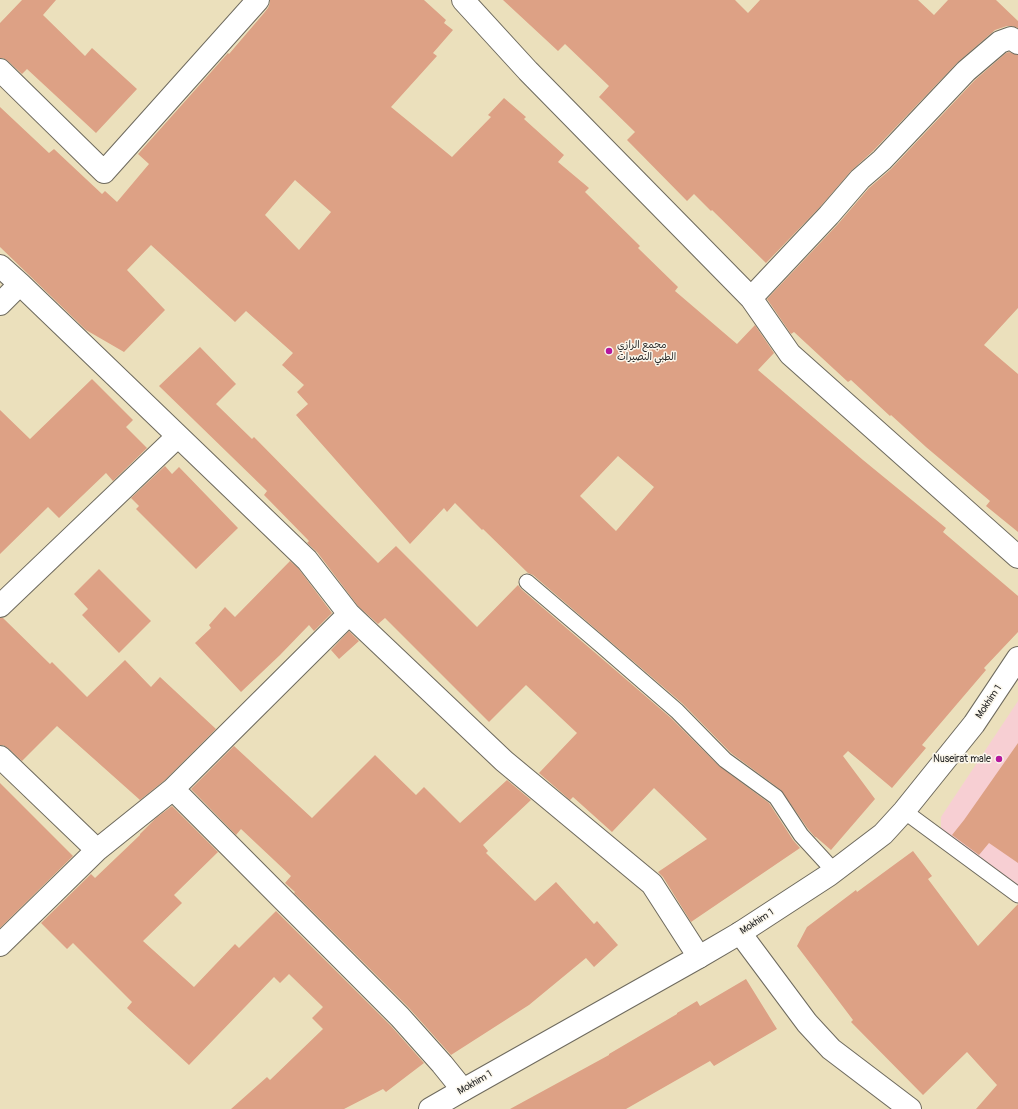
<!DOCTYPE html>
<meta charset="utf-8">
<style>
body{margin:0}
canvas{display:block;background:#ebe0bc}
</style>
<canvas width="1018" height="1109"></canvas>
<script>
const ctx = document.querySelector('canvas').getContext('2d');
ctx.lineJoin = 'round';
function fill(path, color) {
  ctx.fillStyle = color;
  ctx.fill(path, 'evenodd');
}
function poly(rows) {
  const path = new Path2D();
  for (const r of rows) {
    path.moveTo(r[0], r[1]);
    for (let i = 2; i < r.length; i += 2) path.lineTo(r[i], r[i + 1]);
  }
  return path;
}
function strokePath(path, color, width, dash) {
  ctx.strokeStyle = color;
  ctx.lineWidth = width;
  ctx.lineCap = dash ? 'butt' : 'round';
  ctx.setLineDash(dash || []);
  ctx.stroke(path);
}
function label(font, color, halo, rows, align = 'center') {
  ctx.font = font + ' Pangolin,"Playpen Sans Arabic",sans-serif';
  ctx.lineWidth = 3;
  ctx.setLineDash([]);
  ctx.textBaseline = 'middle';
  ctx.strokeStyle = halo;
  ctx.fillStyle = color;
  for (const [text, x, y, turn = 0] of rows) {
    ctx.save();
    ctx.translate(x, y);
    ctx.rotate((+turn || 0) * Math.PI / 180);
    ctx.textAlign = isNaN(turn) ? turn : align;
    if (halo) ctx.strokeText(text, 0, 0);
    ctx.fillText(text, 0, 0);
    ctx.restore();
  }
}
const built = poly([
 [1018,701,1018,891,941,833,941,817]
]);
const building = poly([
 [22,0,56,0,43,15,85,56,92,48,137,89,96,133,27,69,22,74,8,61,3,58,0,58,0,23],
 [270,0,424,0,446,20,444,23,453,30,433,53,437,56,391,107,452,157,491,117,488,115,504,98,526,117,524,119,564,155,558,162,589,188,585,192,640,246,638,248,678,287,675,291,737,344,755,325,774,353,758,370,863,460,946,528,943,532,1018,596,1018,632,984,668,986,670,922,745,926,748,892,788,848,751,843,756,875,799,831,850,816,837,815,837,808,829,781,790,731,753,683,704,533,575,528,573,483,529,482,530,455,503,447,512,444,508,410,544,296,415,308,404,297,392,304,385,282,365,293,353,246,311,235,322,151,245,127,270,165,310,124,352,86,330,0,247,0,107,49,153,54,149,102,194,105,191,117,202,149,164,138,154,228,53,229,54,264,13,268,8,270,3],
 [295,180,331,212,299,250,265,215],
 [618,456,654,487,616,531,580,496],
 [503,0,735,0,748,13,760,0,918,0,934,15,948,0,996,0,1018,21,1018,28,1012,26,1007,26,995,30,958,62,873,151,851,171,820,207,766,263,712,210,711,211,694,194,687,201,627,140,635,132,599,97,609,86,565,44,558,51],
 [1009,52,1018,55,1018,308,984,345,1018,374,1018,532,986,506,990,501,926,447,891,415,890,416,851,380,848,382,794,332,791,334,767,299,838,224,869,188,891,169,975,80,1006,53],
 [200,347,236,384,216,404,252,439,254,437,378,563,396,546,477,627,518,585,521,589,671,718,719,766,769,803,793,840,800,848,691,922,663,877,658,872,707,839,654,788,612,832,573,797,570,800,539,773,577,733,526,685,489,722,385,618,378,624,358,606,317,552,307,543,309,541,264,495,267,491,159,386],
 [92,379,133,420,126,427,147,448,113,481,106,473,59,518,48,507,0,554,0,410,30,439],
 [165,466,172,474,179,467,238,528,196,569,136,509,139,506,131,498],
 [290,561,298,568,332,613,314,631,309,625,280,655,241,692,195,643,211,628,209,625,225,607,235,617],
 [99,569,151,621,119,653,82,615,88,609,74,594],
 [0,618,3,618,50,664,52,662,87,697,125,660,151,687,160,677,216,729,165,780,140,800,57,726,22,761,8,748,3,745,0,745],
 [349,631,359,641,339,659,331,650],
 [1018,743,1018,863,989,843,979,855,952,835,964,820],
 [234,746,312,818,375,755,416,795,424,787,460,823,507,780,531,800,483,845,488,851,486,853,535,901,556,882,594,924,597,921,618,945,594,967,586,958,529,1005,451,1055,409,1008,294,893,295,892,285,883,291,876,241,829,236,835,191,789],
 [0,783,73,856,0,928],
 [172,806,218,852,174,895,182,903,143,941,194,987,235,944,239,948,276,911,391,1026,424,1063,386,1092,383,1089,344,1109,231,1109,267,1077,270,1080,323,1029,312,1018,323,1007,289,974,280,983,274,977,189,1065,127,1008,132,1002,73,943,67,949,41,923,91,874,95,878,140,835,140,834,156,818],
 [913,851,932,876,928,879,978,946,1018,904,1018,1109,976,1109,997,1085,967,1052,923,1095,851,1022,853,1020,797,946,807,927,856,890,857,892],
 [746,979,777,1029,714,1066,710,1061,626,1109,510,1109,609,1055,609,1054,677,1014,677,1013,697,1001,700,1006]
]);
const service = poly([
 [527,582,601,645,677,711,725,760,776,797,801,835,834,871],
 [904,811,1018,895]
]);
const minor = poly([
 [463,0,528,71,751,298,790,354,1018,557],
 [0,70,104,172,258,0],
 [0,266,20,284,307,560,349,614,504,761,652,884,699,957],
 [751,298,829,215,860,179,882,160,966,71,1000,42,1011,38,1018,43],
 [0,304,20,284],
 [0,606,178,436],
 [0,757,97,850],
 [173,789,400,1017,442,1064,463,1090],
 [740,933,807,1023,831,1049,910,1109],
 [0,945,97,850,173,789,349,614]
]);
const tertiary = poly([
 [430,1109,463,1090,699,957,740,933,829,875,883,834,904,811,974,724,1018,658]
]);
const markers = [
 [609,351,4,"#b5179e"],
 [999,759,4,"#b5179e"]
];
const poiNames = [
 ["مجمع الرازي",617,345],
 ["الطبي النصيرات",617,357],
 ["Nuseirat male",991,759,"right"]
];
const streetNames = [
 ["Mokhim 1",989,702,-56],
 ["Mokhim 1",757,922,-33],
 ["Mokhim 1",475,1083,-30]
];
fill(built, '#f7cfd3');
fill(building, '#dda185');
strokePath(service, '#6e6a5e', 17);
strokePath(minor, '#6e6a5e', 24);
strokePath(tertiary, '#6e6a5e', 24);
strokePath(service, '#fff', 15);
strokePath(minor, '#fff', 22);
strokePath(tertiary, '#fff', 22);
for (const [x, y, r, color] of markers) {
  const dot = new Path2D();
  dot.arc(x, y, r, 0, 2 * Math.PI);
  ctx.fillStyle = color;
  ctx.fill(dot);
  strokePath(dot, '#fbf7ec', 1.5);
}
label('10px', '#2b2b2b', '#fbf7ec', poiNames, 'left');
label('10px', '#2b2b2b', '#fbf7ec', streetNames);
</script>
